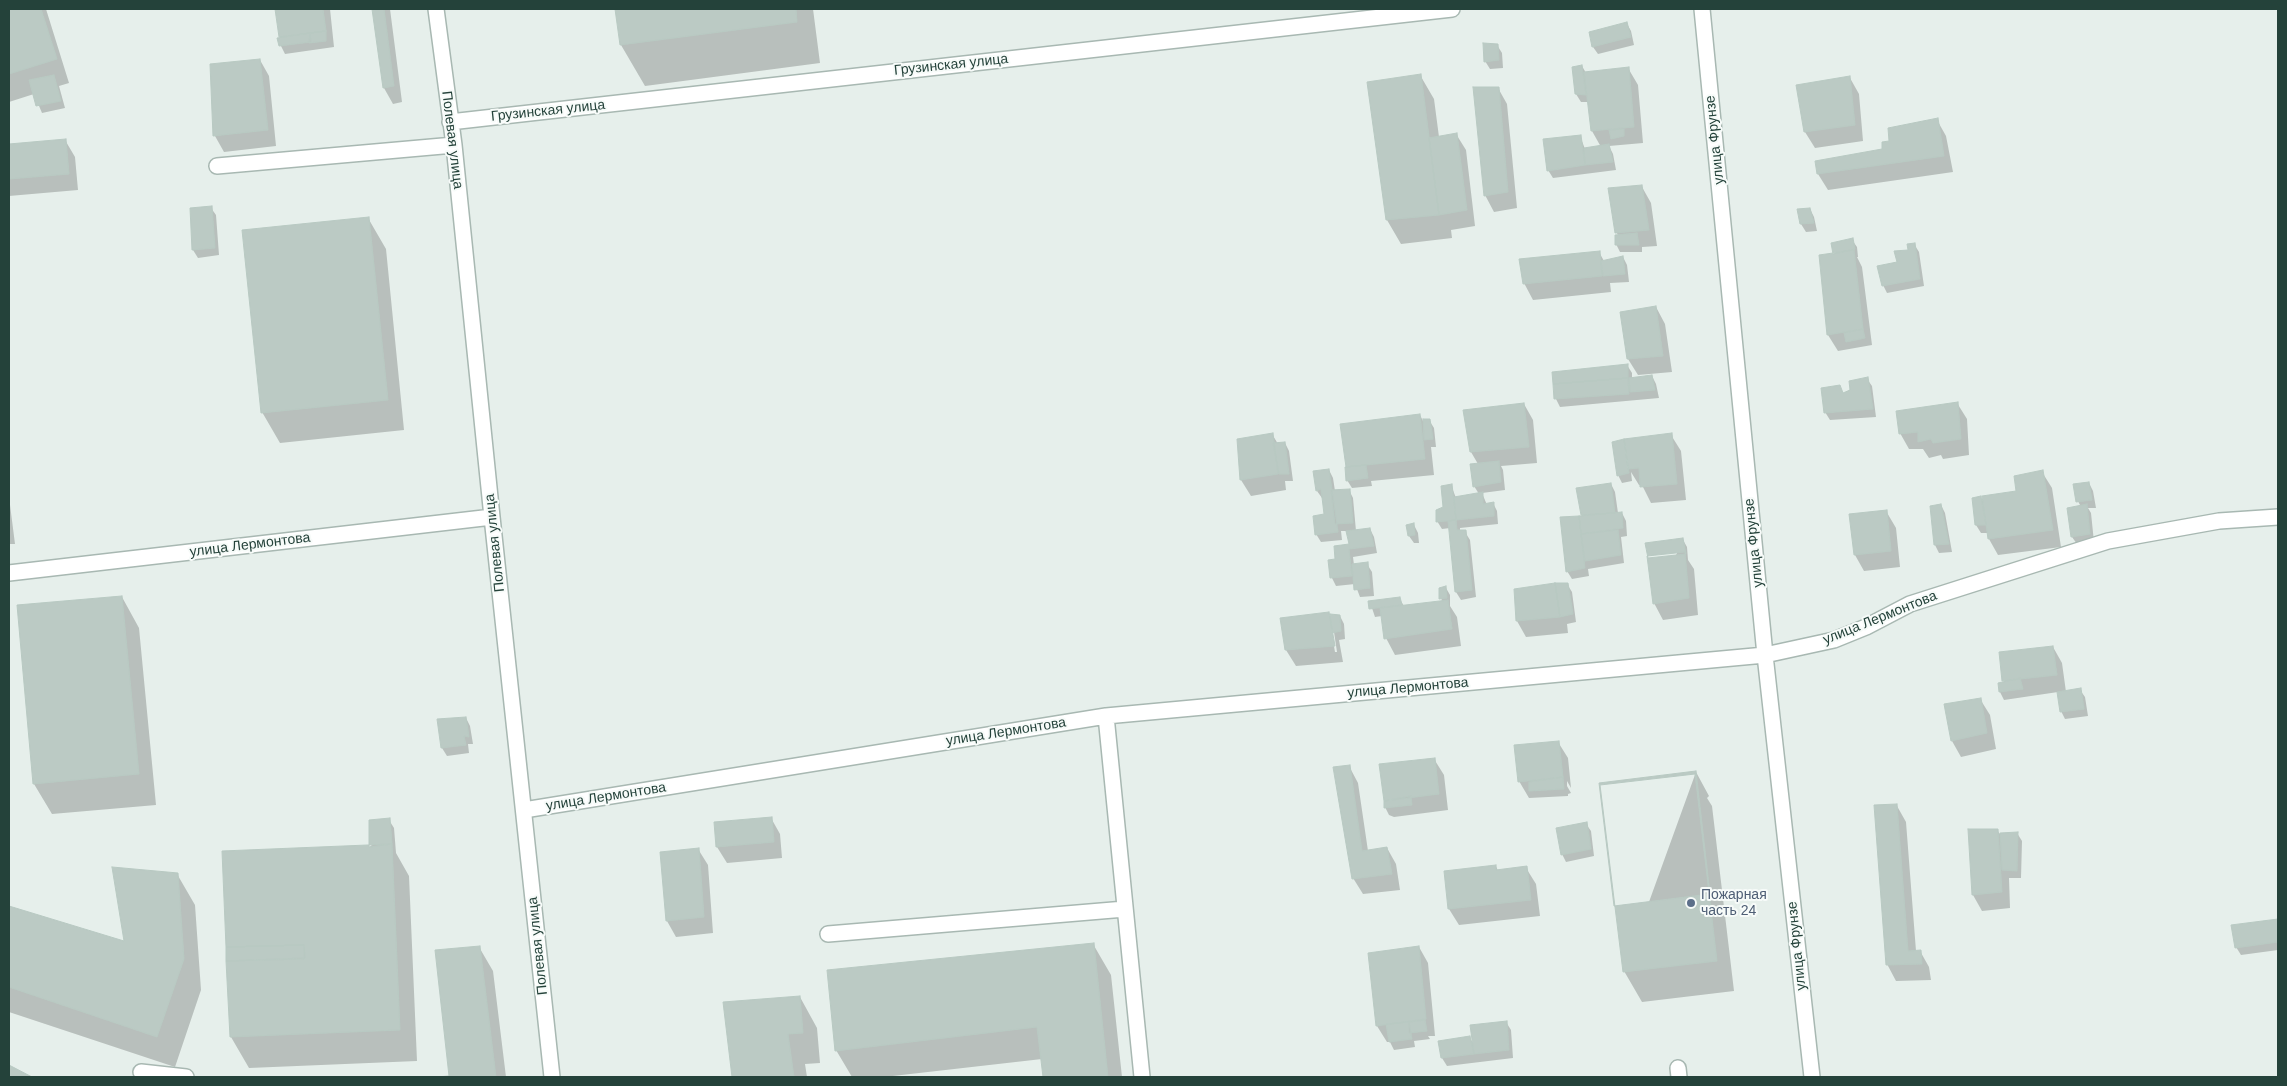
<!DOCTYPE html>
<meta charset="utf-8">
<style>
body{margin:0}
#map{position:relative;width:2287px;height:1086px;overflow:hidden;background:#e6efeb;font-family:Arial,sans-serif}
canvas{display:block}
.frame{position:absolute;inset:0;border:10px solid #24423a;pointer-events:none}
</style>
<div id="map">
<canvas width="2287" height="1086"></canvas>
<div class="frame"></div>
</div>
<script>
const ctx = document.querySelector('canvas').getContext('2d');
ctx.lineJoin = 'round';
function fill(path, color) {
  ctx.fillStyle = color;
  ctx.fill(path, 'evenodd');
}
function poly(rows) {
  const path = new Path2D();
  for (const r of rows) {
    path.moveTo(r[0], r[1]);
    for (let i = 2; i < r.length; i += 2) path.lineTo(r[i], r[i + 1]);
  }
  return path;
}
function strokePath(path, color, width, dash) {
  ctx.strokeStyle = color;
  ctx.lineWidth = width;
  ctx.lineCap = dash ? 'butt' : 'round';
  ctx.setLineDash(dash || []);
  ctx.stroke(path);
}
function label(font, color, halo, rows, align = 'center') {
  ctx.font = font + ' Arial,sans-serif';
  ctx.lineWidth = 4;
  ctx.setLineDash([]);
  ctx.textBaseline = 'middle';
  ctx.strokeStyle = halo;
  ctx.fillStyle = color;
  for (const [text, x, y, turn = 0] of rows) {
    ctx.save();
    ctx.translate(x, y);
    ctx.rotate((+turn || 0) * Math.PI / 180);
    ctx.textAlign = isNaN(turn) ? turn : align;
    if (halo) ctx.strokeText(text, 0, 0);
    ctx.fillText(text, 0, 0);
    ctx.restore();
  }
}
const shadow = poly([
 [9,9,46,9,69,83,59,86,65,108,42,113,34,94,9,102],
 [276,9,330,9,334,47,285,54,281,46],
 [374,9,390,9,402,102,393,104,384,88],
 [616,9,813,9,820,63,645,86,621,45],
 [1627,24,1631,31,1634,45,1598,54,1593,47],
 [1497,45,1502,53,1503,68,1490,69,1485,61],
 [260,60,269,76,276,146,224,152,215,136],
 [1582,66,1586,73,1628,68,1638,85,1643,143,1609,146,1613,154,1616,170,1553,178,1548,170,1580,136,1585,149,1601,147,1592,131,1589,102,1581,102,1576,94],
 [1420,75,1434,99,1439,137,1456,134,1466,150,1475,226,1451,230,1452,238,1401,244,1387,220,1368,83],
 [1850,78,1859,94,1863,141,1815,148,1805,132,1798,86],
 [1498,88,1507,104,1517,208,1494,212,1485,195],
 [1937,120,1946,136,1953,172,1828,190,1818,174,1816,162,1884,150,1890,143],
 [65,140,75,157,78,190,9,196,9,146],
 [1642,187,1651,203,1657,246,1642,247,1642,252,1620,252,1616,244,1619,236,1616,232],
 [211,208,216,215,219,255,198,258,193,250,191,209],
 [1810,209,1814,217,1817,231,1806,232,1801,224],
 [368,218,386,249,404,430,280,443,262,412],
 [1852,240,1857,247,1858,257,1857,257,1862,267,1872,345,1838,351,1828,335,1834,254],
 [1914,244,1919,252,1924,286,1887,293,1883,285],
 [1599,252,1604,261,1623,257,1627,265,1629,282,1610,283,1611,292,1533,300,1524,283],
 [1656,307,1665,324,1672,372,1638,375,1628,359],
 [1627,365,1632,373,1632,378,1652,376,1656,384,1659,398,1560,407,1556,399,1553,373],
 [1867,379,1872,386,1876,417,1830,420,1825,412,1843,394],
 [1957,403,1967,419,1969,455,1943,459,1941,455,1929,458,1923,449,1909,449,1900,433],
 [1524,404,1533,420,1537,463,1501,466,1503,470,1505,490,1482,493,1487,505,1493,503,1497,511,1498,524,1460,528,1460,531,1465,532,1470,540,1476,597,1461,600,1456,592,1450,528,1442,529,1437,521,1444,508,1451,485,1456,498,1479,494,1474,486,1478,464,1471,452],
 [1420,415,1423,421,1429,420,1434,428,1436,447,1431,447,1434,475,1371,481,1372,486,1352,488,1347,480,1346,468],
 [1272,434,1278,444,1285,443,1289,451,1293,481,1285,481,1286,490,1251,496,1241,480,1238,440],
 [1671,435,1681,451,1686,500,1651,503,1642,485,1639,485,1631,472,1632,481,1622,483,1618,475],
 [1329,470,1333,478,1335,491,1349,490,1353,498,1356,531,1370,529,1374,537,1377,553,1353,557,1354,565,1367,564,1372,572,1374,596,1360,597,1355,584,1336,586,1332,578,1330,561,1336,561,1350,545,1347,531,1341,531,1342,540,1321,542,1316,534,1326,515,1323,498,1322,498,1317,491,1315,472],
 [2042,472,2052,488,2061,547,1998,555,1989,539,1988,533,1981,533,1976,525,1981,498,1985,504,2018,493],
 [2089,483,2093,491,2096,508,2088,508,2091,513,2094,542,2077,544,2072,537,2081,507,2078,501],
 [1611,484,1615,492,1618,513,1622,513,1626,521,1627,536,1621,537,1624,563,1588,569,1589,576,1572,579,1567,571,1582,517,1578,489],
 [9,497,15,544,9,544],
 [1941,505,1945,513,1952,552,1939,553,1935,545,1931,507],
 [1886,511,1896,528,1900,567,1864,571,1855,555,1850,515],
 [1414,525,1418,533,1419,543,1414,543,1409,536],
 [1683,540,1687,547,1688,560,1694,569,1698,615,1663,620,1654,603],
 [1567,584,1572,592,1576,622,1567,624,1568,633,1526,637,1517,621],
 [1446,588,1450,595,1450,606,1457,617,1461,646,1395,655,1386,638,1382,616,1375,617,1370,602,1399,598,1404,606,1442,602,1440,589],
 [122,597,139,628,156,805,52,814,34,784],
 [1329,616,1340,616,1344,624,1345,639,1339,640,1343,662,1296,666,1286,650],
 [1331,629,1334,632,1337,652,1335,652],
 [2053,647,2062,663,2066,692,2080,690,2085,697,2088,716,2065,719,2061,711,2058,692,2004,700,2000,692,1999,684,2005,683,2004,681],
 [1980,699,1990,715,1996,749,1961,757,1952,741],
 [466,718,470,726,473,744,468,744,469,753,447,756,442,748,439,720],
 [1558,742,1568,758,1571,788,1567,781,1567,786,1571,793,1568,794,1568,796,1529,798,1519,781],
 [1434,759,1444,775,1448,810,1394,817,1389,815,1385,807],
 [1349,766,1358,783,1368,851,1387,848,1396,864,1400,890,1363,894,1353,878],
 [1696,772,1709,796,1707,798,1712,806,1734,991,1642,1002,1624,971],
 [1897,806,1906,822,1916,951,1920,951,1929,967,1931,980,1896,981,1887,964],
 [771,818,780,834,782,858,727,863,717,847,715,823],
 [389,820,394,828,396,853,409,876,417,1061,249,1068,231,1037,227,948,371,846],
 [1586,824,1591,831,1594,856,1566,862,1562,854],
 [1997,830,2000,834,2017,833,2022,841,2021,878,2009,878,2010,908,1982,911,1973,895],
 [698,849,708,865,713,933,676,937,667,921],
 [1496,866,1498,871,1526,868,1536,884,1540,916,1459,925,1449,909,1446,872],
 [177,874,195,905,201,990,175,1067,9,1012,9,907,125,943],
 [2278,920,2278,950,2241,955,2236,947,2233,926],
 [1093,944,1111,975,1122,1077,1044,1077,1042,1059,884,1077,852,1077,836,1050],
 [479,947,493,971,506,1077,447,1077,451,1077],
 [1419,947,1428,963,1435,1036,1428,1036,1430,1039,1414,1041,1415,1047,1394,1050,1390,1042,1387,1042,1377,1026],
 [800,997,817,1028,820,1063,805,1064,807,1077,733,1077,724,1003],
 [1506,1022,1511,1030,1513,1058,1447,1066,1442,1058,1470,1038,1474,1045]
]);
const building = poly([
 [9,9,41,9,57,59,9,74,9,9],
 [275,9,323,9,326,31,279,37,275,9],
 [372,9,384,9,394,86,383,88,372,9],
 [615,9,796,9,797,22,620,45,615,9],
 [1627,22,1631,37,1592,47,1589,32,1627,22],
 [326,31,326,41,309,43,310,33,326,31],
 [310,33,311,42,279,46,277,38,310,33],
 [1483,43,1498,44,1499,60,1484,62,1483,43],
 [260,59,268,130,213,136,210,64,260,59],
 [1582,65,1586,95,1575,94,1572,67,1582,65],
 [1629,67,1634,127,1591,131,1584,72,1629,67],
 [1421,74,1439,215,1386,220,1367,82,1421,74],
 [54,75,61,101,36,106,29,80,54,75],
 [1850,76,1855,125,1804,132,1796,85,1850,76],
 [1473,87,1499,87,1508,192,1484,196,1473,87],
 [1938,118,1944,156,1817,174,1815,161,1882,149,1882,142,1889,141,1888,128,1938,118],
 [1624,129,1624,136,1611,139,1609,130,1624,129],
 [1457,133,1467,210,1439,215,1429,138,1457,133],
 [1581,135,1585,165,1547,171,1543,139,1581,135],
 [66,139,69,174,9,179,9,144,66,139],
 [1609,144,1613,162,1585,165,1584,148,1609,144],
 [1642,185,1649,230,1615,233,1608,188,1642,185],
 [212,206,215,248,192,250,190,208,212,206],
 [1810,208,1814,223,1800,224,1797,209,1810,208],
 [369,217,388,400,261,413,242,230,369,217],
 [1637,233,1639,245,1615,245,1615,235,1637,233],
 [1853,238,1855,249,1833,254,1831,243,1853,238],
 [1915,243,1920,279,1882,286,1877,266,1897,262,1894,251,1908,250,1907,244,1915,243],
 [1854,250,1863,329,1827,335,1819,255,1854,250],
 [1600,251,1602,276,1523,284,1519,259,1600,251],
 [1623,256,1625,274,1603,276,1601,261,1623,256],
 [1656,306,1663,356,1627,359,1620,312,1656,306],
 [1863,329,1865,338,1846,342,1844,333,1863,329],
 [1628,364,1628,378,1553,384,1552,372,1628,364],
 [1652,375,1655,390,1630,392,1629,378,1652,375],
 [1868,377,1873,409,1824,413,1821,388,1840,385,1843,393,1850,390,1849,381,1868,377],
 [1628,378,1629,394,1554,399,1553,384,1628,378],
 [1958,402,1961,439,1933,443,1931,439,1918,442,1918,432,1899,434,1896,411,1958,402],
 [1524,403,1529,447,1470,452,1463,410,1524,403],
 [1420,414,1425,459,1346,467,1340,424,1420,414],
 [1423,419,1430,419,1433,439,1424,440,1423,419],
 [1273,433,1278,474,1240,480,1237,439,1273,433],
 [1672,433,1677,484,1640,487,1639,468,1628,469,1624,439,1672,433],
 [1624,439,1629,473,1617,476,1612,442,1624,439],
 [1285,442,1289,474,1279,474,1273,443,1285,442],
 [1499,461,1501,482,1473,487,1470,464,1499,461],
 [1366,465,1368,478,1346,481,1345,467,1366,465],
 [1329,469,1338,532,1315,535,1313,516,1324,514,1321,489,1316,491,1313,471,1329,469],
 [2043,470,2053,530,1988,539,1982,496,2016,491,2014,476,2043,470],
 [2089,482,2092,500,2076,502,2073,484,2089,482],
 [1611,483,1615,513,1581,515,1576,488,1611,483],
 [1452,484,1456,520,1436,522,1436,510,1443,507,1441,486,1452,484],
 [1350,489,1353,523,1335,524,1331,490,1350,489],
 [1483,492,1483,504,1494,502,1494,516,1456,520,1454,497,1483,492],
 [1981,496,1986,525,1975,525,1972,498,1981,496],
 [1941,504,1949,544,1934,545,1930,506,1941,504],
 [2087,504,2090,534,2071,537,2067,508,2087,504],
 [1887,510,1891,551,1854,555,1849,514,1887,510],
 [1622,512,1623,528,1581,534,1579,516,1622,512],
 [1579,516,1585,568,1566,572,1560,517,1579,516],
 [1456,520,1457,530,1466,530,1472,590,1455,592,1448,521,1456,520],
 [1414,523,1415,535,1408,536,1406,525,1414,523],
 [1370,528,1374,546,1349,549,1352,576,1330,578,1328,560,1335,559,1334,546,1349,544,1346,531,1370,528],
 [1618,530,1621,555,1585,561,1581,534,1618,530],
 [1683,538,1686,554,1648,558,1645,543,1683,538],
 [1685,552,1689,598,1653,604,1647,556,1685,552],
 [1368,562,1370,588,1354,590,1352,564,1368,562],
 [1555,583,1560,617,1516,621,1514,589,1555,583],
 [1555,583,1568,583,1573,614,1560,617,1555,583],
 [1446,586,1447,598,1439,599,1439,588,1446,586],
 [122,596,139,774,33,784,17,605,122,596],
 [1400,597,1402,605,1369,609,1368,601,1400,597],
 [1448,600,1452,629,1384,639,1380,608,1448,600],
 [1329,612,1335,646,1285,650,1280,618,1329,612],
 [1330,614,1340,615,1341,631,1332,633,1330,614],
 [2053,646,2057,675,2002,681,1999,652,2053,646],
 [2020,678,2023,689,1999,692,1998,683,2020,678],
 [2081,688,2084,709,2060,712,2057,692,2081,688],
 [1981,698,1987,733,1951,741,1944,704,1981,698],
 [466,717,469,737,464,736,466,745,441,748,437,719,466,717],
 [1559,741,1563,777,1518,782,1514,745,1559,741],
 [1435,758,1439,794,1384,801,1379,764,1435,758],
 [1350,765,1362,851,1387,847,1392,874,1352,879,1333,767,1350,765],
 [1696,771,1710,894,1614,906,1599,783,1696,771],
 [1695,774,1717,961,1623,972,1600,785,1695,774],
 [1563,777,1564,789,1529,791,1529,782,1563,777],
 [1411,796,1412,805,1384,808,1384,801,1411,796],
 [1897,804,1908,951,1921,950,1922,964,1886,965,1874,805,1897,804],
 [772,817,774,842,716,847,714,822,772,817],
 [390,818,392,844,369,847,369,820,390,818],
 [1587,822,1591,849,1561,855,1556,828,1587,822],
 [1968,829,1998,829,2002,892,1972,895,1968,829],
 [2018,832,2017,871,2002,870,2000,833,2018,832],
 [392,844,400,1030,230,1037,226,961,305,958,304,945,226,947,222,851,392,844],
 [699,848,704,917,666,921,660,852,699,848],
 [1496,865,1496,870,1527,866,1531,900,1448,909,1444,871,1496,865],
 [112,867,178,873,184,959,157,1037,9,987,9,906,124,941,112,867],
 [2278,919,2278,942,2235,948,2231,925,2278,919],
 [1094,943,1108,1077,1043,1077,1037,1027,835,1051,827,970,1094,943],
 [304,945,304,959,226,961,226,947,304,945],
 [480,946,496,1077,437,1077,449,1076,435,950,480,946],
 [1419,946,1426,1019,1376,1026,1368,953,1419,946],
 [800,996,803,1033,788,1034,794,1077,732,1077,723,1002,800,996],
 [1425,1020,1427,1031,1409,1033,1409,1022,1425,1020],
 [1507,1021,1509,1050,1474,1054,1470,1025,1507,1021],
 [1409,1022,1412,1039,1389,1042,1386,1024,1409,1022],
 [1470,1036,1474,1054,1441,1058,1438,1041,1470,1036],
 [9,1065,32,1077,9,1077,9,1065]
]);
const minor = poly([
 [436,9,454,145,492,517,552,1077],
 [1702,9,1765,655,1812,1077],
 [450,122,1452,9],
 [217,166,454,145],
 [9,573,492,517],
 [1106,716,1142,1077],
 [524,810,1106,716,1765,655,1834,640,1866,627,1910,604,2108,541,2219,521,2278,517],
 [828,934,1125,909],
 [1678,1068,1679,1077],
 [141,1072,186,1077]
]);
const markers = [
 [1691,903,5,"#5c6f8a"]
];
const streetNames = [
 ["Грузинская улица",951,65,-6],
 ["Грузинская улица",548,111,-6],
 ["Полевая улица",452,140,83],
 ["улица Фрунзе",1715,140,-96],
 ["Полевая улица",495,543,-96],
 ["улица Фрунзе",1754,543,-96],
 ["улица Лермонтова",250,545,-7],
 ["улица Лермонтова",1880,618,-22],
 ["улица Лермонтова",1408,688,-5],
 ["улица Лермонтова",1006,732,-9],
 ["улица Лермонтова",606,797,-9],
 ["Полевая улица",538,946,-96],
 ["улица Фрунзе",1797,946,-96]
];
const serviceNames = [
 ["Пожарная",1701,895],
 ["часть 24",1701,911]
];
fill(shadow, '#0003');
fill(building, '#bbcac4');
strokePath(building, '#b8c9c2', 1);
strokePath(minor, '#a8b8b2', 18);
strokePath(minor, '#fff', 15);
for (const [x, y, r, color] of markers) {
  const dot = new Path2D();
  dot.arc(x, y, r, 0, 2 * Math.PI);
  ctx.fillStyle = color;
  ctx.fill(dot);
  strokePath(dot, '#f7fbf9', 2);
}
label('14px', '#24423a', '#f7fbf9', streetNames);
label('14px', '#4e5e75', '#f7fbf9', serviceNames, 'left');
</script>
